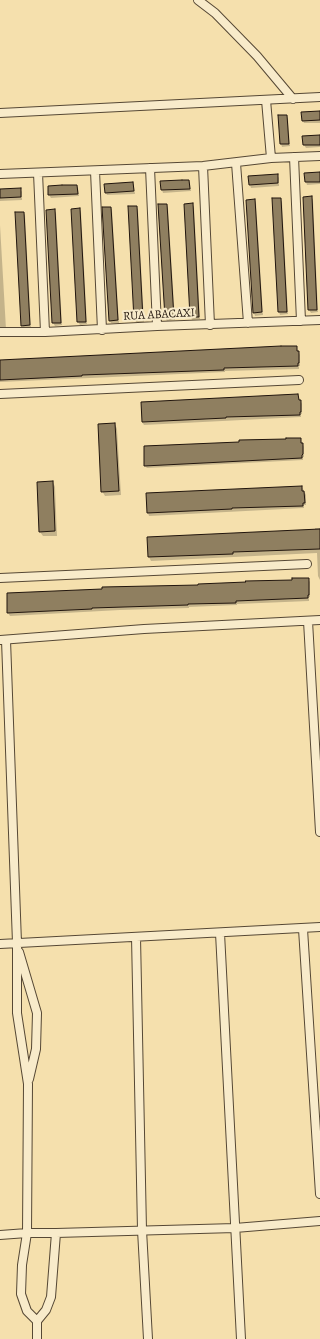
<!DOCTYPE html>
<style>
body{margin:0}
canvas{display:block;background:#f5e0ad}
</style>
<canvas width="320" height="1339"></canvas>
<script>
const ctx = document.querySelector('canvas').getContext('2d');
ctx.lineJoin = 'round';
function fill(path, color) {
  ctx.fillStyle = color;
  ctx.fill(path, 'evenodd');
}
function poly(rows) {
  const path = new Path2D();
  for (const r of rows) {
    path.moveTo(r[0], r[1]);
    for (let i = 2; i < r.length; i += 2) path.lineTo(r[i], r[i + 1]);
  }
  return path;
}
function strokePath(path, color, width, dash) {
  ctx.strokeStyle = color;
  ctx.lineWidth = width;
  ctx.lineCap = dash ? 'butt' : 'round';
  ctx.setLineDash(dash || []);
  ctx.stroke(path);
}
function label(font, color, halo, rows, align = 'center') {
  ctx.font = font + ' Alegreya,serif';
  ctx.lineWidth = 4;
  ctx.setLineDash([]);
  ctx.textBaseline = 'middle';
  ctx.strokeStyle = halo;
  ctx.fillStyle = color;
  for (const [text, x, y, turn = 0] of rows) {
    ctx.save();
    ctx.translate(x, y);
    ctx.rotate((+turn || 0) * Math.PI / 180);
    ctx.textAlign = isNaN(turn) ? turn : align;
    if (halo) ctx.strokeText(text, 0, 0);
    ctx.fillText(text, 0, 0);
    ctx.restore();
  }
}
const shadow = poly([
 [320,112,320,123,304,123,303,121],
 [279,116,286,116,288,119,290,146,282,147,281,144],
 [320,136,320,147,306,148,304,145,304,137],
 [320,173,320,184,307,185,306,182],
 [277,175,279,178,279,186,251,188,250,185],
 [189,181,190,183,191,191,163,193,162,190],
 [133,183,134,186,135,194,107,195,106,193],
 [76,186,78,188,79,196,51,198,49,195],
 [20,189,22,192,22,200,0,201,0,190],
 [311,197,313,200,318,312,311,313,309,310,304,198],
 [280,199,282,202,288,314,280,315,279,312],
 [255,200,256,203,263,315,255,316,254,313],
 [192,204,194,207,200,319,192,320,191,317],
 [167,205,168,208,175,320,167,321,165,318],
 [136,207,138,210,144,322,136,322,135,320],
 [111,208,112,210,119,323,111,323,110,321],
 [80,209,81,212,87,324,80,325,78,322],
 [54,210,56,213,62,325,55,326,53,323],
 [23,213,25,215,31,328,24,328,22,326],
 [0,225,6,329,0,329],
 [296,347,300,355,300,366,299,366,299,369,225,371,225,372,0,382,0,361],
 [298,396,302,404,302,414,301,414,301,417,144,425,142,422],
 [115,424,117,429,121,495,105,496,102,491],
 [300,439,304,447,304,457,303,457,303,460,147,468,145,466,145,447],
 [53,482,55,487,57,536,43,536,40,532],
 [302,487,306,495,306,505,304,505,304,508,149,516,148,513],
 [315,528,320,528,320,580,318,576,317,553,151,561,149,557,148,538,315,530],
 [308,579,310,582,310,597,309,597,309,601,237,604,237,605,189,607,189,608,120,610,10,616,8,613,199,586]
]);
const building = poly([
 [320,111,320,120,302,121,301,112,320,111],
 [278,115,287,115,289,144,280,144,278,115],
 [320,135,320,145,303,145,302,136,320,135],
 [320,172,320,182,305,182,304,173,320,172],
 [278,174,278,183,249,185,248,176,278,174],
 [182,180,189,180,190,189,161,190,160,181,182,180],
 [133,182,134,191,105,193,104,184,133,182],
 [62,185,77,185,78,194,48,195,48,186,62,185],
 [21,188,21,197,0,198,0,189,21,188],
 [312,196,317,310,308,310,303,197,312,196],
 [272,198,281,198,287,312,278,312,272,198],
 [255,199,262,312,253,313,246,200,255,199],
 [193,203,199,317,190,317,184,204,193,203],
 [158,204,167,204,174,318,165,318,158,204],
 [128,206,137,206,143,319,134,320,128,206],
 [102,207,111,207,118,320,109,321,102,207],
 [80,208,86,322,77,322,71,209,80,208],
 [55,209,61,323,52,323,46,210,55,209],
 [15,212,24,212,30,325,21,326,15,212],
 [281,346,297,346,297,351,299,351,299,363,298,363,298,366,224,368,224,370,82,375,82,376,0,380,0,360,281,346],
 [298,394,299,400,301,400,301,412,300,412,300,415,226,417,226,418,142,422,141,402,298,394],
 [115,423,119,491,101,492,98,424,115,423],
 [286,438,301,438,301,443,303,443,303,454,302,455,302,458,144,466,144,446,239,442,239,440,286,439,286,438],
 [53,481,55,531,39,532,37,482,53,481],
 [302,486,302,491,304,491,305,503,303,503,303,506,232,508,232,509,147,513,146,493,302,486],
 [320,529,320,549,233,552,233,554,148,557,147,537,320,529],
 [292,578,309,578,309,595,308,595,308,598,236,601,236,603,188,604,188,605,92,608,92,609,7,613,7,593,102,589,102,587,198,585,198,584,246,582,245,581,292,580,292,578]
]);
const minor = poly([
 [198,0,215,13,257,56,293,99],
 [266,100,271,158],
 [0,113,320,97],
 [294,157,301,321],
 [236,163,248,323],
 [203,166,210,325],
 [150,168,157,326],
 [95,171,102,330],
 [38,173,45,332],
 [0,174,203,166,271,158,320,156],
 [0,332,45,332,157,326,320,320],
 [0,394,299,380],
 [0,578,307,564],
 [308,621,320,832],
 [0,640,144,629,320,620],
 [6,640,17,943,17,1013,28,1084,27,1233,22,1265,21,1294,27,1311,37,1321,37,1339],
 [303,929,320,1194],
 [220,933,241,1339],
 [136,937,142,1230,148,1339],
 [0,944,320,927],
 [19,952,37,1013,36,1049,29,1079],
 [0,1235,27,1233,56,1233,235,1228,320,1221],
 [37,1321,46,1310,51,1297,56,1233]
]);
const streetNames = [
 ["RUA ABACAXI",159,315,-3]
];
fill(shadow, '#0003');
fill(building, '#8f7f60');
strokePath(building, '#21150d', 1);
strokePath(minor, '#564835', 10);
strokePath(minor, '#f8ebca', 8);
label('12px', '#21150d', '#f8ebca', streetNames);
</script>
